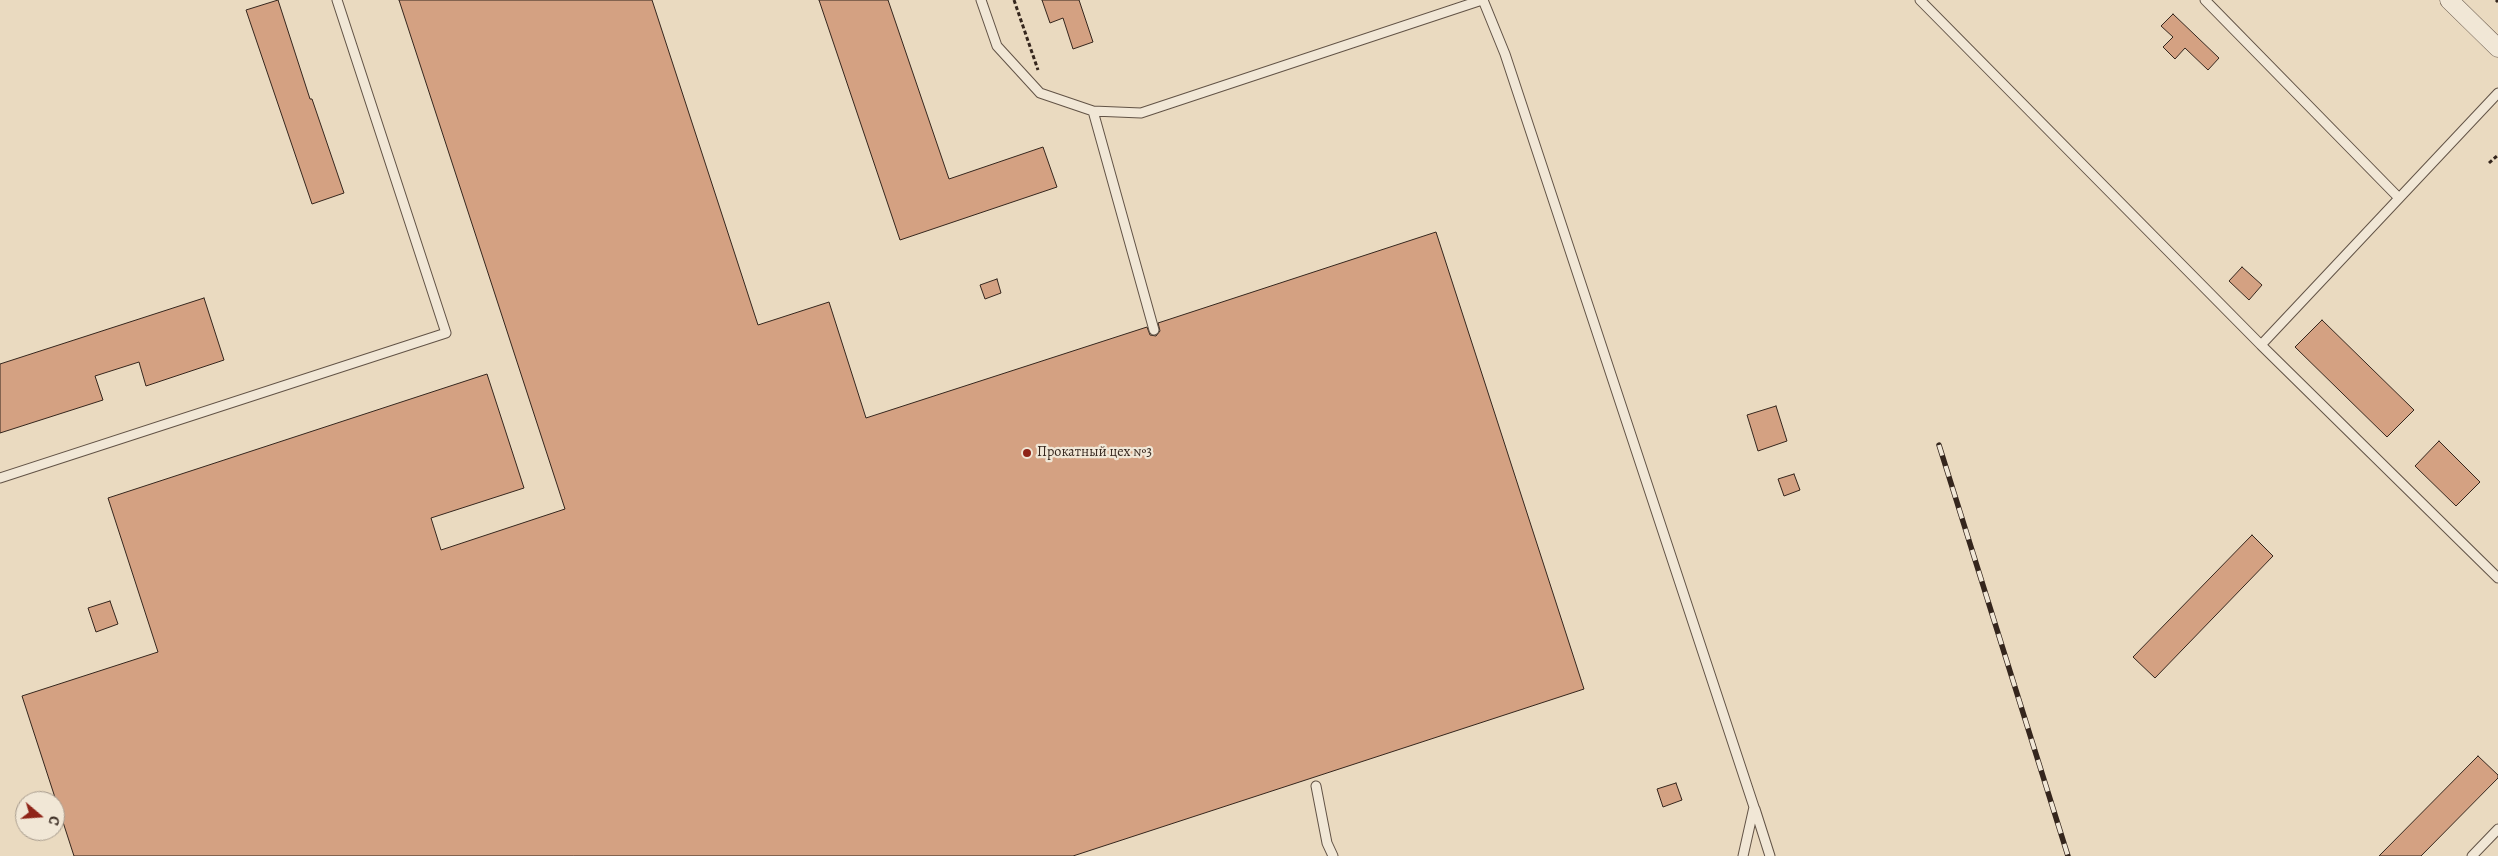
<!DOCTYPE html>
<meta charset="utf-8">
<style>
body{margin:0}
#map{position:relative;width:2498px;height:856px;overflow:hidden;background:#eadac0;font-family:Alegreya,serif}
canvas{display:block}
.north{position:absolute;left:15px;top:791px;width:50px;height:50px;box-sizing:border-box;background:#f1e7d6;border:1px solid #a69a8c;border-radius:50%;rotate:108deg;font-size:14px;font-weight:700;line-height:20px;text-align:center;color:#35261d}
.north::after{content:'';display:block;margin:auto;width:18px;height:22px;background:#8f2418;clip-path:polygon(50% 0,100% 100%,50% 72%,0 100%)}
</style>
<div id="map">
<canvas width="2498" height="856"></canvas>
<div class="north">С</div>
</div>
<script>
const ctx = document.querySelector('canvas').getContext('2d');
ctx.lineJoin = 'round';
function fill(path, color) {
  ctx.fillStyle = color;
  ctx.fill(path, 'evenodd');
}
function poly(rows) {
  const path = new Path2D();
  for (const r of rows) {
    path.moveTo(r[0], r[1]);
    for (let i = 2; i < r.length; i += 2) path.lineTo(r[i], r[i + 1]);
  }
  return path;
}
function strokePath(path, color, width, dash) {
  ctx.strokeStyle = color;
  ctx.lineWidth = width;
  ctx.lineCap = dash ? 'butt' : 'round';
  ctx.setLineDash(dash || []);
  ctx.stroke(path);
}
function label(font, color, halo, rows, align = 'center') {
  ctx.font = font + ' Alegreya,serif';
  ctx.lineWidth = 4.5;
  ctx.setLineDash([]);
  ctx.textBaseline = 'middle';
  ctx.strokeStyle = halo;
  ctx.fillStyle = color;
  for (const [text, x, y, turn = 0] of rows) {
    ctx.save();
    ctx.translate(x, y);
    ctx.rotate((+turn || 0) * Math.PI / 180);
    ctx.textAlign = isNaN(turn) ? turn : align;
    if (halo) ctx.strokeText(text, 0, 0);
    ctx.fillText(text, 0, 0);
    ctx.restore();
  }
}
const building = poly([
 [278,0,310,99,312,99,344,193,312,204,246,10,278,0],
 [399,0,652,0,758,325,829,302,866,418,1147,327,1150,335,1156,336,1160,331,1158,323,1436,232,1584,689,1073,856,74,856,22,696,158,652,108,498,487,374,524,488,431,518,441,550,565,509,399,0],
 [819,0,888,0,949,179,1043,147,1057,187,900,240,819,0],
 [1042,0,1079,0,1093,42,1073,49,1063,18,1050,23,1042,0],
 [2173,14,2219,58,2208,70,2185,48,2175,59,2163,47,2173,37,2161,26,2173,14],
 [2242,267,2262,285,2249,300,2229,281,2242,267],
 [997,279,1001,293,985,299,980,285,997,279],
 [204,298,224,360,146,386,139,362,95,376,103,400,0,433,0,364,204,298],
 [2322,320,2414,410,2387,437,2295,347,2322,320],
 [1776,406,1787,441,1758,451,1747,415,1776,406],
 [2439,441,2480,482,2456,506,2415,466,2439,441],
 [1794,474,1800,490,1784,496,1778,479,1794,474],
 [2252,535,2273,556,2155,678,2133,657,2252,535],
 [110,601,118,624,96,632,88,608,110,601],
 [2478,756,2498,775,2498,778,2421,856,2379,856,2478,756],
 [1676,783,1682,800,1663,807,1657,789,1676,783]
]);
const path = poly([
 [1014,0,1038,70],
 [2496,0,2498,2],
 [2489,163,2498,155]
]);
const service = poly([
 [981,0,997,46,1040,93,1093,111,1141,113,1482,0],
 [1483,0,1505,54,1754,807,1743,856],
 [1920,0,2261,345,2498,93],
 [2205,0,2399,198],
 [1093,111,1154,330],
 [2261,345,2498,578],
 [0,478,446,333,337,0],
 [1316,786,1327,843,1333,856],
 [1755,809,1770,856],
 [2472,856,2498,829]
]);
const minor = poly([
 [2449,0,2498,48]
]);
const rail = poly([
 [1939,445,2068,856]
]);
const markers = [
 [1027,453,5,"#8f2418"]
];
const poiNames = [
 ["Прокатный цех №3",1037,453]
];
fill(building, '#d4a182');
strokePath(building, '#35261d', 1);
strokePath(service, '#625346', 11);
strokePath(minor, '#625346', 19);
strokePath(path, '#35261d', 3, [4, 2.5]);
strokePath(service, '#f1e7d6', 9);
strokePath(minor, '#f1e7d6', 18);
strokePath(rail, '#35261d', 5.5);
strokePath(rail, '#f1e7d6', 4, [11]);
for (const [x, y, r, color] of markers) {
  const dot = new Path2D();
  dot.arc(x, y, r, 0, 2 * Math.PI);
  ctx.fillStyle = color;
  ctx.fill(dot);
  strokePath(dot, '#f1e7d6', 2);
}
label('14px', '#35261d', '#f1e7d6', poiNames, 'left');
</script>
